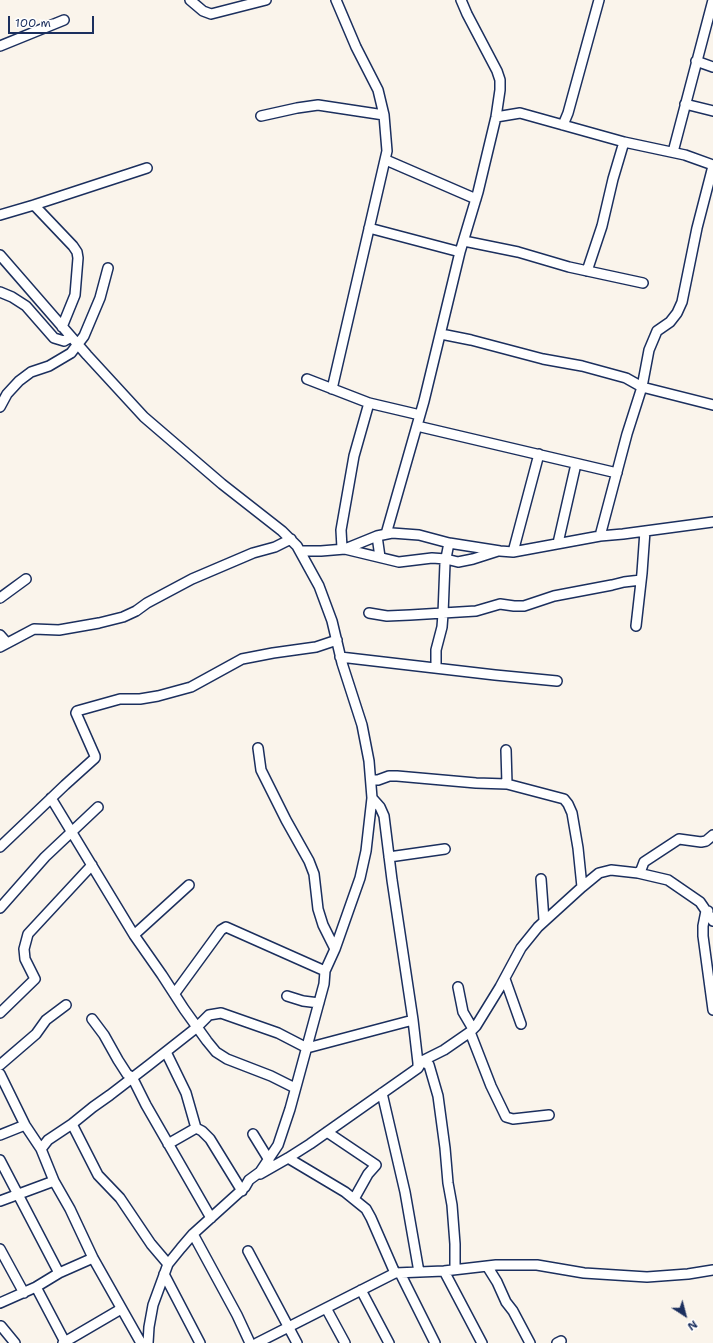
<!DOCTYPE html>
<style>
body{margin:0}
#map{position:relative;width:713px;height:1343px;overflow:hidden;background:#faf4eb;font-family:"Shantell Sans",sans-serif}
canvas{display:block}
.north{position:absolute;left:665px;top:1295px;width:40px;height:40px;-webkit-text-stroke:3px #fff;paint-order:stroke;rotate:144deg;font-size:11px;font-weight:700;line-height:16px;text-align:center;color:#1b2f5e}
.north::after{content:'';display:block;margin:auto;width:14px;height:18px;background:#1b2f5e;clip-path:polygon(50% 0,100% 100%,50% 72%,0 100%)}
.scale{position:absolute;left:8px;top:16px;width:86px;height:18px;box-sizing:border-box;border:2px solid #1b2f5e;border-top:0;padding-left:5px;font-size:12px;line-height:14px;white-space:nowrap;color:#1b2f5e;-webkit-text-stroke:3px #fff;paint-order:stroke}
</style>
<div id="map">
<canvas width="713" height="1343"></canvas>
<div class="north">N</div>
<div class="scale">100 m</div>
</div>
<script>
const ctx = document.querySelector('canvas').getContext('2d');
ctx.lineJoin = 'round';
function poly(rows) {
  const path = new Path2D();
  for (const r of rows) {
    path.moveTo(r[0], r[1]);
    for (let i = 2; i < r.length; i += 2) path.lineTo(r[i], r[i + 1]);
  }
  return path;
}
function strokePath(path, color, width, dash) {
  ctx.strokeStyle = color;
  ctx.lineWidth = width;
  ctx.lineCap = dash ? 'butt' : 'round';
  ctx.setLineDash(dash || []);
  ctx.stroke(path);
}
const minor = poly([
 [190,0,203,11,211,14,266,0],
 [0,46,64,20],
 [696,61,713,67],
 [685,104,713,111],
 [261,116,297,108,318,105,384,115],
 [496,117,520,113,624,142,685,155,713,165],
 [563,125,568,113,599,0],
 [673,152,713,0],
 [386,160,476,199],
 [34,205,73,246,77,252,78,258,75,295,62,327],
 [0,215,34,205,147,168],
 [369,228,460,252],
 [464,241,518,252,569,267,643,283],
 [0,255,87,355,144,417,222,484,282,531,297,546,319,586,332,621,342,663,362,725,369,761,372,798,366,851,360,878,335,949,325,971,324,984,290,1109,278,1145,260,1172,249,1180,245,1187,193,1234,181,1248,168,1264,153,1305,149,1327,148,1343],
 [587,271,602,226,613,179,624,142],
 [0,292,12,297,26,306,54,338,64,341,71,337],
 [441,334,471,340,543,359,582,366,626,378,642,387,713,405],
 [307,379,369,403,420,415],
 [332,389,387,151,384,115,378,90,356,47,336,0],
 [0,407,7,394,19,381,31,372,49,366,71,353,84,336,100,298,108,268],
 [417,426,617,473],
 [386,534,424,401,460,252,478,192,496,117,500,90,500,80,497,71,467,14,461,0],
 [377,536,380,557],
 [600,536,627,434,642,387,649,350,657,331,670,322,677,313,682,302,697,228,713,166],
 [558,543,576,464],
 [342,548,341,530,354,456,369,403],
 [345,549,399,562,432,558,446,559,458,562,473,559,498,551],
 [301,551,321,551,345,549,377,536,392,533,419,535,449,543,500,551,513,552,600,536,623,534,713,522],
 [513,552,539,454],
 [0,598,26,579],
 [369,613,387,616,410,615,476,611,500,604,514,606,524,606,554,596,612,585,624,582,641,580],
 [636,626,642,573,645,531],
 [0,635,7,643],
 [0,647,34,629,59,630,99,623,123,617,136,611,147,603,192,579,253,553,275,547,291,539],
 [340,657,495,675,557,681],
 [436,668,436,650,442,627,443,614,445,563,449,543],
 [258,748,261,770,286,820,309,861,314,874,318,909,323,925,335,949],
 [506,750,507,784],
 [371,780,378,780,389,776,397,776,476,783,507,784,564,799,568,804,572,813,578,848,582,887],
 [51,798,134,935,162,975,184,1009,207,1041,216,1052,227,1059,271,1076,295,1088],
 [372,798,380,807,384,816,392,880,413,1020,418,1063,418,1068],
 [0,847,65,785,95,758,95,756,76,713,77,711,120,699,140,699,158,696,191,687,242,659,273,653,316,647,337,640],
 [389,857,445,849],
 [638,873,641,870,644,862,679,839,701,842,706,841,713,835],
 [541,879,544,920],
 [0,908,45,857,98,807],
 [708,911,706,911,703,926,703,936,713,1010],
 [134,935,189,885],
 [505,979,521,1024],
 [458,987,463,1012,473,1029],
 [175,993,221,930,226,927,325,971],
 [287,996,303,1001,319,1003],
 [0,1013,35,979,25,959,24,949,28,934,92,865],
 [92,1019,104,1035,118,1060,127,1074,132,1077,146,1105,211,1218],
 [470,1032,491,1086,506,1117,513,1119,549,1115],
 [166,1052,186,1093,196,1128,202,1131,210,1139,242,1191],
 [422,1061,429,1065,438,1096,445,1148,448,1183,452,1205,455,1244,455,1269],
 [0,1065,36,1034,46,1020,66,1005],
 [0,1074,25,1125,41,1149,54,1181,70,1209,93,1258,141,1343],
 [382,1093,405,1192,419,1272],
 [72,1124,98,1175,120,1198,151,1244,168,1264],
 [327,1132,376,1165,368,1174,354,1199],
 [253,1134,269,1160],
 [0,1135,25,1125],
 [168,1144,196,1128],
 [41,1149,48,1140,72,1124,93,1107,110,1095,149,1065,196,1028,209,1015,221,1013,278,1033,307,1048,413,1020],
 [288,1158,345,1192,366,1209,371,1218,395,1273],
 [0,1160,59,1273],
 [260,1174,288,1158,310,1144,418,1068,422,1061,444,1050,470,1032,476,1026,500,987,521,948,538,927,582,887,599,873,611,870,638,873,668,880,700,902,713,921],
 [0,1201,54,1181],
 [193,1234,237,1315,250,1343],
 [0,1249,24,1293],
 [248,1251,297,1343],
 [487,1266,497,1282,506,1302,513,1311,530,1343],
 [444,1271,482,1343],
 [400,1273,435,1343],
 [164,1274,200,1343],
 [36,1287,65,1342],
 [361,1290,389,1343],
 [0,1303,36,1287,59,1273,93,1258],
 [326,1308,345,1343],
 [1,1326,15,1343],
 [63,1343,121,1309],
 [257,1343,395,1273,444,1271,496,1265,537,1265,584,1273,647,1277,688,1274,713,1270],
 [557,1343,561,1341]
]);
strokePath(minor, '#1b2f5e', 12);
strokePath(minor, '#fff', 9);
</script>
